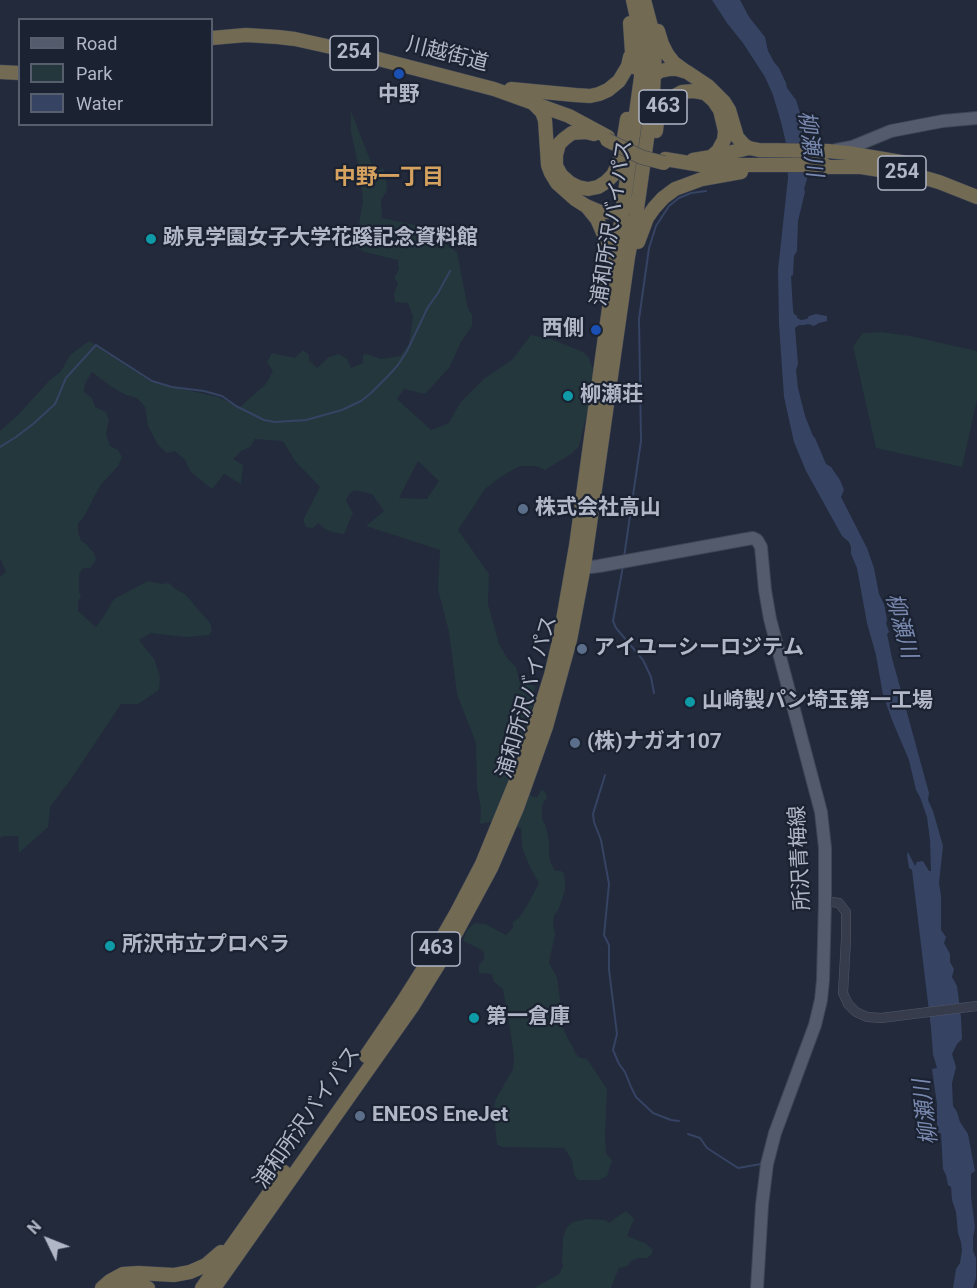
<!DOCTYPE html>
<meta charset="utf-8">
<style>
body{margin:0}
#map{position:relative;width:977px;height:1288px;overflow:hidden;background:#222a3c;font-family:Roboto,sans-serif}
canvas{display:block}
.legend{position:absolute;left:18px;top:18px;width:195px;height:108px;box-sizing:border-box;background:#1b2231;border:2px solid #575e6d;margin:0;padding:8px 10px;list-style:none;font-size:18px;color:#b2b7c8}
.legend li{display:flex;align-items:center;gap:12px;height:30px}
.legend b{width:30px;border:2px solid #575e6d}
.north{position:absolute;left:18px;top:1210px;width:60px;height:60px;-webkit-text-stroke:4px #1b2231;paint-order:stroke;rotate:313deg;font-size:16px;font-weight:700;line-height:24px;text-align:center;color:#b2b7c8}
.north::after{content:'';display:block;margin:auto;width:21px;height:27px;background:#b2b7c8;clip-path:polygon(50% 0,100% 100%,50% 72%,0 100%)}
</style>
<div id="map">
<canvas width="977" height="1288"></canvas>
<ul class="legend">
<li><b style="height:8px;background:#545b6c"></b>Road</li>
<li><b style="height:16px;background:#24373d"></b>Park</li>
<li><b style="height:16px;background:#364363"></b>Water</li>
</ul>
<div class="north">N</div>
</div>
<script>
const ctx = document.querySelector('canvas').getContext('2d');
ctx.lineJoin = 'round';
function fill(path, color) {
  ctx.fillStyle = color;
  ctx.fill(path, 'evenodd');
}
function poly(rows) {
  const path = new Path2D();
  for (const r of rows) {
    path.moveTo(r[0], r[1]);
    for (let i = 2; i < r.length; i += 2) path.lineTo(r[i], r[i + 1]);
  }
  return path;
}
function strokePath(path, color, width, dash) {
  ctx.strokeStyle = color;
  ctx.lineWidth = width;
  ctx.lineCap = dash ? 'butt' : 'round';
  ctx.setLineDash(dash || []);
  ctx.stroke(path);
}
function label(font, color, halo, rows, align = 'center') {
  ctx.font = font + ' Roboto,"Noto Sans JP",sans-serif';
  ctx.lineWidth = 4.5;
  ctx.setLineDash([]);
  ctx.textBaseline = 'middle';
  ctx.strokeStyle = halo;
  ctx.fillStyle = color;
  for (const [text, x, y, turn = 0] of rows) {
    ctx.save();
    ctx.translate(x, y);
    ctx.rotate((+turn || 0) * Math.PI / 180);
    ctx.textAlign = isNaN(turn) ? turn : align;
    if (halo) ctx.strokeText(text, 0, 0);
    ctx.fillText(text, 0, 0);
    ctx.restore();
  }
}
const green = poly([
 [351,111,374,170,384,169,387,186,386,192,381,200,382,218,419,226,457,252,468,309,472,315,472,326,461,342,449,368,425,394,404,389,397,399,431,430,449,423,460,403,485,378,512,360,531,335,551,339,583,352,589,358,593,369,588,408,579,446,571,454,545,470,536,466,520,466,505,474,485,489,458,530,489,574,488,604,499,644,507,658,516,667,520,683,535,686,532,708,516,762,495,821,480,824,481,808,477,788,476,743,457,694,449,632,438,590,440,550,366,526,384,511,372,494,354,490,349,494,346,501,353,513,344,534,332,532,325,529,318,523,313,528,306,527,303,520,320,487,295,461,283,441,255,439,250,447,241,451,233,459,243,465,241,484,224,474,212,489,191,472,185,460,175,451,167,453,158,445,148,426,145,407,137,398,126,395,110,386,92,372,85,384,84,392,92,398,95,407,106,412,109,420,106,434,110,446,118,450,122,457,118,466,100,486,83,518,78,523,78,532,81,541,86,544,94,553,96,560,90,568,83,568,79,574,79,592,81,597,78,602,78,611,96,627,104,616,114,599,148,581,162,584,169,583,175,589,185,594,210,623,212,630,209,635,185,637,151,633,139,640,154,659,160,677,159,690,138,704,121,704,69,782,50,807,48,827,19,853,18,836,4,836,0,838,0,577,6,572,0,558,0,431,18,415,49,381,61,371,70,355,89,341,152,382,218,397,240,407,266,384,273,371,267,362,272,353,295,358,303,350,309,355,309,360,317,368,329,357,339,354,347,359,351,368,363,363,363,355,367,354,381,359,400,356,409,344,413,317,408,303,395,302,394,294,398,283,394,278,399,269,398,260,365,252,355,247,363,201,360,173,351,132],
 [418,461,439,481,427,499,399,498],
 [881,332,910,336,977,351,977,400,962,467,876,448,853,346,863,333],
 [541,790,544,791,546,794,547,798,543,803,542,807,542,819,546,827,549,842,549,855,551,863,555,871,561,871,564,874,565,882,565,891,559,908,554,916,553,923,555,934,549,963,557,977,564,1031,578,1057,587,1059,607,1089,605,1136,606,1153,612,1160,607,1176,599,1180,578,1180,574,1175,572,1160,564,1148,503,1147,497,1145,494,1115,495,1101,513,1069,514,1056,511,1035,503,989,494,982,492,974,479,973,479,965,484,959,484,953,480,949,463,941,467,930,475,923,485,924,506,935,513,928,513,922,519,918,528,904,539,883,530,867,522,848,521,828,515,827,526,791,531,796,537,798],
 [626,1211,634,1219,627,1236,645,1243,652,1249,652,1254,647,1258,639,1258,631,1261,628,1266,619,1268,611,1288,534,1288,559,1274,563,1266,562,1261,563,1238,566,1229,572,1222,588,1219,604,1220,610,1223,615,1218]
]);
const water = poly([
 [712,0,740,0,749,17,765,37,768,51,774,62,779,68,786,83,787,88,796,100,802,119,800,120,805,144,807,179,804,189,805,192,798,221,797,251,794,256,793,275,791,276,793,310,794,314,797,316,797,318,801,320,807,319,809,316,816,314,827,316,827,321,819,323,814,326,808,324,804,325,799,325,795,328,798,364,796,370,798,388,805,416,813,436,815,438,826,464,831,467,840,480,844,490,841,497,842,499,867,548,874,568,879,594,884,604,887,620,886,623,889,632,887,634,892,658,929,793,928,800,933,811,943,846,939,883,941,896,941,930,946,937,944,943,950,954,950,962,954,969,952,977,957,986,961,1017,962,1039,957,1044,952,1054,956,1067,952,1083,953,1106,957,1112,960,1122,968,1134,975,1171,971,1174,971,1197,975,1227,973,1237,973,1251,976,1258,976,1278,973,1288,953,1288,956,1269,960,1263,962,1250,961,1242,958,1233,956,1212,952,1200,951,1187,948,1185,946,1175,943,1169,941,1133,938,1133,937,1127,937,1104,932,1069,937,1068,933,1054,931,1028,912,870,909,868,907,855,908,852,915,866,917,862,923,861,929,871,931,871,930,840,927,817,920,797,916,790,909,760,892,720,883,695,876,655,867,623,857,568,851,554,851,547,849,542,842,536,806,471,794,442,784,397,779,324,778,270,788,178,786,143,781,122,773,95,765,77,743,43,727,23]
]);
const stream = poly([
 [0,447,16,437,33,424,55,404,66,378,96,345,152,381,172,387,204,391,222,396,236,406,264,420,275,422,306,420,342,410,361,401,371,393,389,375,398,365,407,351,428,307,438,293,450,271],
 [624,557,641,441,639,319,649,248,656,226,669,206,679,198,691,193,706,191],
 [623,566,613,621,616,628,643,660,651,677,654,693],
 [605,775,593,814,594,822,601,840,609,884,604,935,609,945,609,970,617,1034,613,1050,619,1064,625,1072,631,1087,636,1097,653,1113,671,1120,679,1121],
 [688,1134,700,1138,707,1148,738,1168,761,1164]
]);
const minor = poly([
 [825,901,839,903,846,912,846,939,843,993,848,1004,856,1012,867,1017,881,1018,977,1006]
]);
const major = poly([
 [836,150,852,147,891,131,943,121,977,118],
 [576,564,591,567,599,566,747,539,753,538,757,540,761,547,765,590,770,619,821,812,825,848,825,901,823,980,821,1000,815,1025,775,1133,767,1164,762,1205,757,1288]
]);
const highway = poly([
 [630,23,633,67],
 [658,31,662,44,667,54,674,63,685,71],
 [212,38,246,35,278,37,295,39,340,49,494,89,569,116,608,137],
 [0,72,20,73],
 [650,78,660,71,670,69,677,69,687,72,708,86,724,102,729,110,737,137,744,145,749,148,759,150,828,151,848,153,907,163,913,166],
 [511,89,575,95,590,96,599,94,608,90,619,81,628,66,630,57],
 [534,104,542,112,545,120,548,165,551,173,557,183,575,199,586,206,600,212,614,212,623,209,630,204],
 [656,131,657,122,662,109,669,99,682,92,694,91,705,93,714,101,720,110,725,131,724,140,718,151,711,157,693,160],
 [594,134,586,132,572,133,564,139,559,144,556,155,556,166,561,175,570,183,578,187,588,189,598,187,606,182,613,175,618,165,622,150,627,119],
 [711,157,749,148],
 [665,159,701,165,825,165,828,167,861,167,918,176,939,182,977,197],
 [588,208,597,219,604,235,606,264,605,283],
 [638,242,647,218,654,208,663,198,675,189,702,179,741,172],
 [366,1056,402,1003,433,954,457,912,482,864,523,764,551,675,560,637,576,546,641,77,641,36,633,0],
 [116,1287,129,1282,137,1283,148,1288],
 [102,1288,110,1281,123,1274,138,1273,174,1275,190,1272,206,1265,221,1252],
 [202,1288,284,1172],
 [214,1288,412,1007,443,957,491,868,517,808,546,727,570,640,584,566,628,257,636,216,647,139,653,94,655,49,653,34,644,0]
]);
const highwayBridge = poly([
 [607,140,641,157,664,163]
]);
const markers = [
 [399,74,6,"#1a4fb4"],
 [151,239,6,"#0f9aa8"],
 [596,330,6,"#1a4fb4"],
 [568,396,6,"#0f9aa8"],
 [523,509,6,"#5c6f8a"],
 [582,649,6,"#5c6f8a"],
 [690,702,6,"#0f9aa8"],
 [575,743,6,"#5c6f8a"],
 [110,946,6,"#0f9aa8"],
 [474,1018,6,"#0f9aa8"],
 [360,1116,6,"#5c6f8a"]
];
const shields = [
 [354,53,48],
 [663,107,48],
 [902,173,48],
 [436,949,48]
];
const shieldNames = [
 ["254",354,53],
 ["463",663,107],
 ["254",902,173],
 ["463",436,949]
];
const streetNames = [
 ["川越街道",447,55,14],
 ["浦和所沢バイパス",613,223,-81],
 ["浦和所沢バイパス",528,697,-74],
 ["所沢青梅線",801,858,-93],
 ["浦和所沢バイパス",308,1118,-55]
];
const poiNames = [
 ["中野",399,96,"center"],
 ["跡見学園女子大学花蹊記念資料館",163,239],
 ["西側",584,330,"right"],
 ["柳瀬荘",580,396],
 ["株式会社高山",535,509],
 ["アイユーシーロジテム",594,649],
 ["山崎製パン埼玉第一工場",702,702],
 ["(株)ナガオ107",587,743],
 ["所沢市立プロペラ",122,946],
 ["第一倉庫",486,1018],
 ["ENEOS EneJet",372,1116]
];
const waterNames = [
 ["柳瀬川",809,144,82],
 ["柳瀬川",900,626,75],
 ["柳瀬川",927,1112,-97]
];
const neighbourhoodNames = [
 ["中野一丁目",389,178]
];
fill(green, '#24373d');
fill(water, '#364363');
strokePath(stream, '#364363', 2);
strokePath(minor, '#515767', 10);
strokePath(major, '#3f4655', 14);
strokePath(highway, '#3e4454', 15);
strokePath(minor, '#363c4c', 9);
strokePath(major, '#545b6c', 12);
strokePath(highway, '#726a53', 14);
strokePath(highwayBridge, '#3e4454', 15, []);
strokePath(highwayBridge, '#726a53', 14);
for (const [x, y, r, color] of markers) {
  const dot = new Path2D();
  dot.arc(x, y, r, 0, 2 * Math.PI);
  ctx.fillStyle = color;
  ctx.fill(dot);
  strokePath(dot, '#1b2231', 2);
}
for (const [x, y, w] of shields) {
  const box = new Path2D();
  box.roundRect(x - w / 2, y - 17, w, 34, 4.5);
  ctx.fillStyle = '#1b2231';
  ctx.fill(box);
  strokePath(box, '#b2b7c8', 1.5);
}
label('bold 20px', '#b2b7c8', null, shieldNames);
label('21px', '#b2b7c8', '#1b2231', streetNames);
label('bold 21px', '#b2b7c8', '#1b2231', poiNames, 'left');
label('italic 22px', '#7989b0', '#1b2231', waterNames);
label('bold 22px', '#d6a25f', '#1b2231', neighbourhoodNames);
</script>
